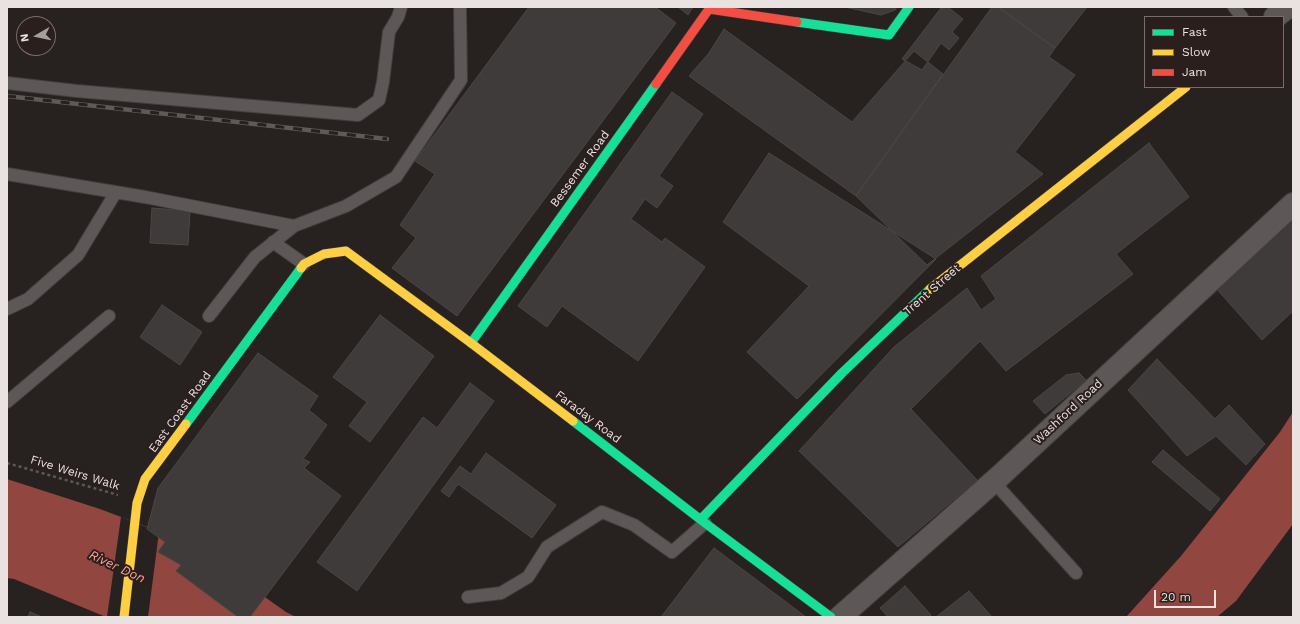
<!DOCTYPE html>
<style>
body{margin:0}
#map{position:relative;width:1300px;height:624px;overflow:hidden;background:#272120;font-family:"Work Sans",sans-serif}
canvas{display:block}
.frame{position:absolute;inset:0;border:8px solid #eae2e1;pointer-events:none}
.legend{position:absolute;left:1144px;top:16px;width:140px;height:72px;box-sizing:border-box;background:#2a1f1d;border:1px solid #776d6b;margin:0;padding:5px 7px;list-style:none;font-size:12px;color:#eae2e1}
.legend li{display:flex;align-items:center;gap:8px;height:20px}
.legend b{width:20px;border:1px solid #776d6b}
.north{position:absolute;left:16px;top:16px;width:40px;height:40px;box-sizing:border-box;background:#2a1f1d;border:1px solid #776d6b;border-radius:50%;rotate:261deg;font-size:11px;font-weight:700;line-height:16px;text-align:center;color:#eae2e1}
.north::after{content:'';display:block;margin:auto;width:14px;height:18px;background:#a69e9d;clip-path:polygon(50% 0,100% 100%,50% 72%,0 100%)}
.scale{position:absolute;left:1154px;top:590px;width:62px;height:18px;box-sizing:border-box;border:2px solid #eae2e1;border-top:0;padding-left:5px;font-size:12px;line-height:14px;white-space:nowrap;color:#eae2e1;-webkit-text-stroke:3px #2a1f1d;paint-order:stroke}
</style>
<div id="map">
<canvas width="1300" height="624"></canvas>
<div class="frame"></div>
<ul class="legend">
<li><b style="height:5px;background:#16e098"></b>Fast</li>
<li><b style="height:5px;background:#ffcf43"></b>Slow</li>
<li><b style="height:5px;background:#f24e42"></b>Jam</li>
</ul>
<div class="north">N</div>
<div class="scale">20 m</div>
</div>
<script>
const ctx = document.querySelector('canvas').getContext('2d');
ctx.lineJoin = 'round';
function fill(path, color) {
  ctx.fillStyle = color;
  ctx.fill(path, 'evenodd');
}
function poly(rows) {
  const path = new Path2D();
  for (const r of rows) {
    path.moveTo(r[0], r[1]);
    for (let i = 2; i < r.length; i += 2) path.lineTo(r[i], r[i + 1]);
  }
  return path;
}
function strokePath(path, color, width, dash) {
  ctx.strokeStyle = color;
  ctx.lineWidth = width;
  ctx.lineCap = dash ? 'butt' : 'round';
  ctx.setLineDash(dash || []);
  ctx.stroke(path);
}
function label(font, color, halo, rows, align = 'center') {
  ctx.font = font + ' "Work Sans",sans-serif';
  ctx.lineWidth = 4;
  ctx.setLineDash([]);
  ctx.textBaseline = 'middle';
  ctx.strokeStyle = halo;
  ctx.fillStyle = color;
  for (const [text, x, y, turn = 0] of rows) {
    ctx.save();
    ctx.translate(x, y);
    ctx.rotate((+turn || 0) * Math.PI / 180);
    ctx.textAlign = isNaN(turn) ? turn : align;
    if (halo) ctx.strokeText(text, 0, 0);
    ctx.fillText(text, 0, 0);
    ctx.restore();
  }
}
const water = poly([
 [1293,412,1293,524,1236,601,1217,617,1126,617,1181,556,1280,432],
 [7,479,100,509,187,542,286,612,296,617,106,617,14,579,7,578]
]);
const pier = poly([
 [121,517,159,532,148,617,107,617]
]);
const building = poly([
 [529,7,655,7,676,23,457,316,392,268,416,238,400,225,435,174,415,161,529,7],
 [678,7,693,7,688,15,678,7],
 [845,7,897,7,895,10,881,15,845,7],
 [948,7,963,19,952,32,959,38,949,50,941,43,922,70,902,59,941,8,948,7],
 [992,7,998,7,1055,48,1049,57,1075,75,1015,152,1043,174,927,265,856,196,992,7],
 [998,7,1087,7,1055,48,998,7],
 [724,29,852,122,914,51,943,74,856,196,689,76,709,53,724,29],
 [672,92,703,114,659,176,673,186,657,208,645,199,631,219,662,242,665,238,705,267,638,361,562,306,547,327,518,306,672,92],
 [1149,143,1189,197,1116,254,1133,274,1006,371,980,341,911,409,977,480,898,547,799,451,894,347,967,288,981,310,996,299,981,276,1149,143],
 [769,153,936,259,797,399,747,352,809,286,723,222,769,153],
 [152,208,190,211,188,245,150,243,152,208],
 [1293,219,1293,311,1262,340,1215,287,1293,219],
 [162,305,202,332,180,365,140,337,162,305],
 [380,315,434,356,370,442,349,426,367,402,333,377,380,315],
 [258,353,318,396,309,410,327,425,303,459,310,462,304,468,341,496,250,617,238,617,176,571,181,565,158,552,165,542,147,529,158,488,258,353],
 [1157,359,1215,419,1229,405,1265,444,1246,465,1216,436,1187,456,1128,390,1157,359],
 [1079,373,1086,380,1045,414,1033,401,1066,375,1079,373],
 [470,383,494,401,357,591,317,562,423,417,437,428,470,383],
 [1163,450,1220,499,1210,511,1152,462,1163,450],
 [486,453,556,505,532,538,458,484,449,497,441,491,460,466,471,474,486,453],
 [714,548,806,617,661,617,714,548],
 [905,586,931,615,929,617,888,617,880,608,905,586],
 [969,591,992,617,936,617,969,591],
 [30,612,42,617,28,617,30,612]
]);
const path = poly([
 [7,463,118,495]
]);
const lane = poly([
 [1234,7,1242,17],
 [7,83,77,91,358,115,379,100,383,82,389,32,398,17,401,7],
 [7,174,145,197,294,226],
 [273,242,304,264],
 [7,309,28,299,78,255,116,192],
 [209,316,255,257,294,226,346,206,396,177,461,80,460,7],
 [7,402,109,316],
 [993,481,1076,573],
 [468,597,501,593,528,577,547,547,602,512,634,525,672,552,705,523]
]);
const street = poly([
 [1275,17,1288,7],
 [840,617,1001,475,1293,204]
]);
const fast = poly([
 [797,22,889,35,909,7],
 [471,343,656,84],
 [573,421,705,523,831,617],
 [186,424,301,268],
 [701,519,842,373,930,289]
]);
const slow = poly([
 [301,268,304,264,324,254,346,251,471,343,573,421],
 [930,289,1186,87],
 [124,617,137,503,145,479,186,424]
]);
const jam = poly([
 [656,84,709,9,797,22]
]);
const rail = poly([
 [7,96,387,139]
]);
const streetNames = [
 ["Bessemer Road",580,169,-54],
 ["Trent Street",932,290,-41],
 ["East Coast Road",180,412,-54],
 ["Washford Road",1068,412,-43],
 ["Faraday Road",588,417,37],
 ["Five Weirs Walk",75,473,17]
];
const waterNames = [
 ["River Don",117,567,25]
];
fill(water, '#91463f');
fill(pier, '#272120');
fill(building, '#3f3b3a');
strokePath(building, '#4c4645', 1);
strokePath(lane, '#433e3d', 14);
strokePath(street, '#433e3d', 24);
strokePath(fast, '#433e3d', 10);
strokePath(slow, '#433e3d', 10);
strokePath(jam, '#433e3d', 10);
strokePath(path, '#5d5857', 2.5, [3, 3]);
strokePath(lane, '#5d5857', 12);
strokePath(street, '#5d5857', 22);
strokePath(fast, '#16e098', 9);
strokePath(slow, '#ffcf43', 9);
strokePath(jam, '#f24e42', 9);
strokePath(rail, '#5e5a59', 4.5);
strokePath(rail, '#2a1f1d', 3, [9]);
label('12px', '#eae2e1', '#2a1f1d', streetNames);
label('italic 13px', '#ffa297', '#2a1f1d', waterNames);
</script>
